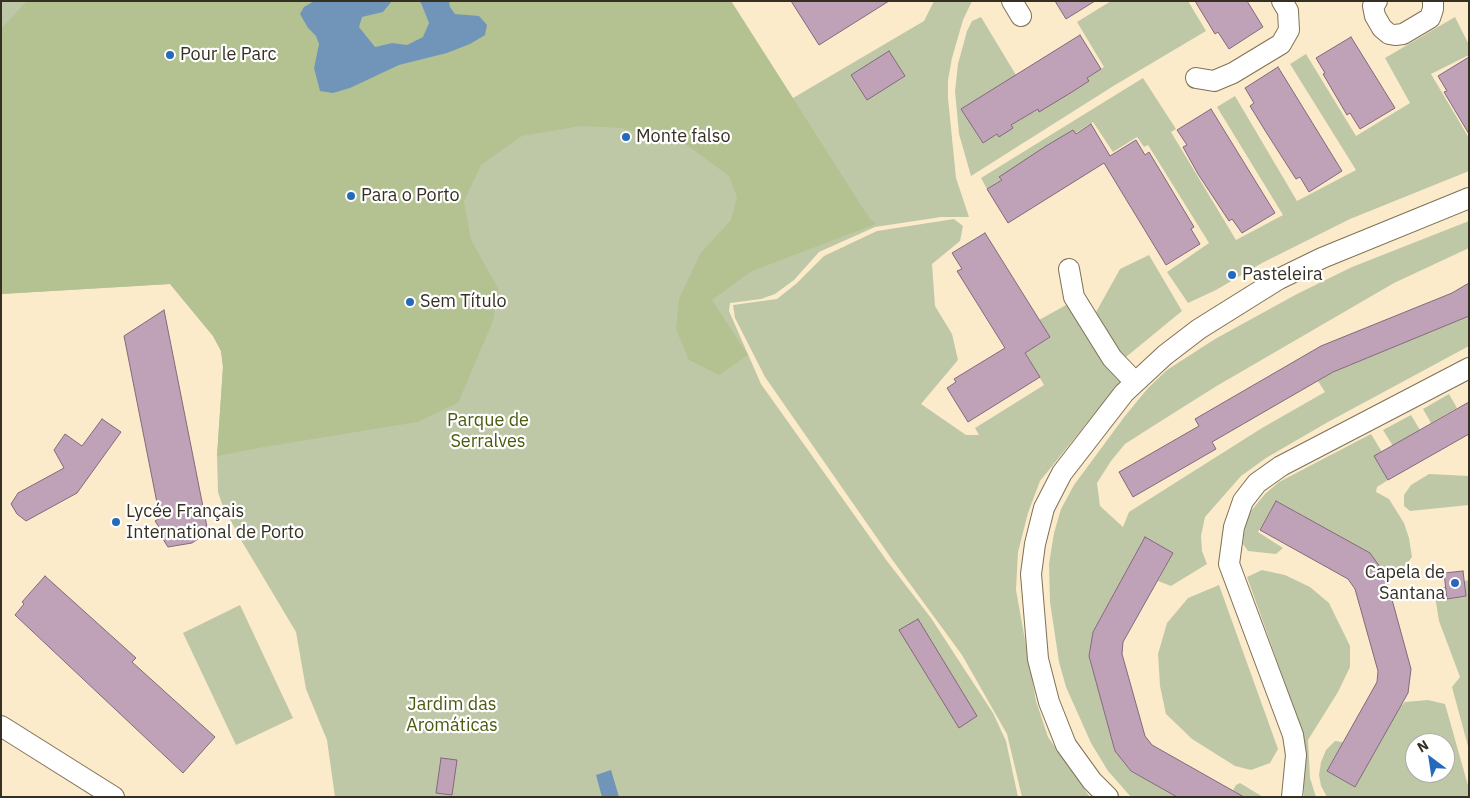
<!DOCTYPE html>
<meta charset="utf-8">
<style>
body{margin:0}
#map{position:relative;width:1470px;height:798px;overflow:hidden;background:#fbebcb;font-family:"IBM Plex Sans",sans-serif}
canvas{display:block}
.frame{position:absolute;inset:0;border:2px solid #363023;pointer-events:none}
.north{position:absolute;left:1405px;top:733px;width:50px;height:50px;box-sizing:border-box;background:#fff;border:1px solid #afaca7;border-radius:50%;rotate:329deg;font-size:14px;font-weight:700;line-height:20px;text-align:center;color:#363023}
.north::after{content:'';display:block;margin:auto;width:18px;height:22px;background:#2569ba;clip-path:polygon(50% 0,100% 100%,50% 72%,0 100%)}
</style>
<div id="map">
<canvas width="1470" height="798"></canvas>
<div class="frame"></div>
<div class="north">N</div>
</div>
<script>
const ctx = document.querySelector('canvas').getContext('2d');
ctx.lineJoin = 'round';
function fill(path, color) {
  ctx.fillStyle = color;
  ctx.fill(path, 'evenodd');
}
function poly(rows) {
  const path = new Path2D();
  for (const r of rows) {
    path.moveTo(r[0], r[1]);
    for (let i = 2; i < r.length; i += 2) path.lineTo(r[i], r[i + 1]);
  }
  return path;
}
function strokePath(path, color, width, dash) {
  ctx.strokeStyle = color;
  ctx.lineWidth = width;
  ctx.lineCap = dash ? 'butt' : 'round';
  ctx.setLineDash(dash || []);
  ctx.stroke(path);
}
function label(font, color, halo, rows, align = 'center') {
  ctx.font = font + ' "IBM Plex Sans",sans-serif';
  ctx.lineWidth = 4.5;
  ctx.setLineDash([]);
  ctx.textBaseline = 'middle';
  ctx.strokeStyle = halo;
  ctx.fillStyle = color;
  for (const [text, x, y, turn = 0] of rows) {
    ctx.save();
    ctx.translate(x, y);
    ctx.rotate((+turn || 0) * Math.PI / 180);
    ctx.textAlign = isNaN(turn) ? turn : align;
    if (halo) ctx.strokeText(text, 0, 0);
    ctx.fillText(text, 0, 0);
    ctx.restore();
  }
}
const green = poly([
 [1,1,731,1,793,98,924,21,934,1,972,1,963,20,952,58,948,80,948,98,956,178,969,217,941,217,875,227,819,252,794,280,775,294,761,299,730,303,729,311,761,384,887,561,931,618,993,713,1006,741,1018,797,335,797,327,740,306,689,296,632,241,540,222,504,218,492,217,456,223,367,221,351,213,336,170,284,1,294],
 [1111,1,1188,1,1206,31,1115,85,971,176,959,134,955,91,958,64,967,31,972,21,981,17,1016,75,962,109,983,143,1104,67,1077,22],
 [1455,17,1469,45,1469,55,1431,74,1469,138,1469,171,1350,219,1262,263,1216,290,1188,303,1167,272,1209,243,1148,145,1144,147,1137,137,1113,152,1093,122,987,189,981,178,1143,78,1176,129,1171,132,1236,240,1283,215,1217,107,1235,96,1297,201,1356,170,1290,64,1306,54,1356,136,1410,103,1385,58],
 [954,219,963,226,960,241,932,264,935,306,952,334,958,360,921,404,966,435,979,435,975,428,1044,385,1025,353,1050,337,1039,320,1068,304,1123,378,1040,481,1028,513,1018,552,1016,590,1036,701,1048,737,1090,797,1022,797,1007,734,962,655,891,558,765,377,735,318,733,305,777,299,797,283,824,256,877,231],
 [1469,221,1469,248,1394,283,1215,387,1150,428,1125,444,1111,461,1097,483,1100,506,1123,527,1129,512,1262,428,1325,392,1318,381,1333,372,1469,316,1469,346,1328,422,1266,458,1241,476,1205,517,1201,536,1202,551,1207,564,1171,586,1158,581,1173,553,1145,538,1093,632,1089,656,1115,751,1131,771,1177,797,1131,797,1108,771,1091,743,1066,687,1059,662,1050,602,1049,564,1054,533,1061,509,1074,485,1125,416,1148,388,1167,370,1215,339,1297,294,1352,267],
 [1149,255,1182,311,1126,357,1118,355,1095,314,1120,269],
 [1449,394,1457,408,1431,423,1423,409],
 [1411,415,1420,430,1393,446,1383,430],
 [1371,434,1382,452,1375,457,1388,480,1377,487,1376,492,1389,499,1404,523,1409,538,1412,557,1404,567,1385,574,1369,553,1276,501,1258,532,1283,548,1276,554,1248,551,1243,544,1246,517,1265,494,1279,482],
 [1429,474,1469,476,1469,505,1410,511,1404,506,1404,495,1411,485],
 [1262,570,1285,575,1310,587,1329,603,1350,646,1350,667,1338,692,1308,740,1310,778,1316,797,1304,797,1304,740,1303,733,1247,577],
 [1469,580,1469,750,1452,687,1460,677,1439,621,1434,590,1446,586,1448,599,1466,596,1464,581],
 [1219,585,1278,749,1270,763,1251,770,1235,766,1192,739,1166,714,1160,686,1158,654,1167,623,1188,598],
 [240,605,293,718,236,745,183,633],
 [1428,700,1445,704,1469,789,1469,797,1327,797,1321,786,1319,775,1321,762,1326,750,1335,741,1343,742,1327,771,1355,787,1397,710,1405,702],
 [1415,743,1445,743,1445,773,1415,773],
 [1240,783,1263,797,1239,797,1240,795,1233,790,1236,785]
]);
const forest = poly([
 [27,1,314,1,304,7,308,28,316,36,319,44,314,68,320,91,350,88,399,65,447,53,470,44,479,17,455,14,450,7,449,1,731,1,864,210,871,220,876,224,752,271,712,300,748,355,719,375,689,360,676,329,679,299,700,254,731,220,737,197,729,176,684,143,621,128,581,126,522,136,481,165,464,201,471,240,498,288,493,321,458,403,417,422,264,447,217,456,223,367,221,351,213,336,170,284,1,294,1,29],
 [392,1,418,1,421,3,429,23,423,37,407,45,392,43,375,47,359,27,362,17,383,12]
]);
const water = poly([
 [314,1,392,1,383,12,362,17,359,27,375,47,392,43,407,45,423,37,429,23,421,3,418,1,449,1,450,7,455,14,479,16,487,25,485,35,470,44,447,53,399,65,350,88,333,93,320,91,314,68,319,44,316,36,308,28,300,14,304,7],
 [611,770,619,797,602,797,596,775]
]);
const building = poly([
 [791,1,889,1,819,45,791,1],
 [1055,1,1095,1,1066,19,1055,1],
 [1195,1,1247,1,1263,27,1229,49,1218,32,1215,34,1195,1],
 [1080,35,1101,69,1087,78,1089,81,1072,92,1039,112,1038,109,1011,125,1013,128,999,137,997,134,983,143,961,109,1080,35],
 [1351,37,1395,108,1360,129,1350,113,1347,115,1323,74,1325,73,1316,58,1351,37],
 [889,51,905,76,867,100,851,75,889,51],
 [1469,57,1469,134,1444,92,1447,91,1438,76,1469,57],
 [1278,67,1342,171,1309,192,1300,177,1296,179,1266,132,1250,106,1254,103,1245,88,1278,67],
 [1211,109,1275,213,1242,233,1232,219,1229,221,1198,174,1183,147,1187,145,1177,130,1211,109],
 [1091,124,1110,156,1136,140,1145,155,1149,152,1194,227,1191,229,1200,244,1166,265,1104,163,1008,223,987,189,1002,180,999,177,1046,146,1073,130,1076,134,1091,124],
 [985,233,1050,337,1025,353,1040,377,968,422,947,388,956,382,954,379,1005,348,957,271,962,269,952,253,985,233],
 [1469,283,1469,316,1333,372,1212,442,1216,449,1133,497,1119,472,1199,426,1195,419,1321,346,1452,293,1469,283],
 [164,310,208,532,192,543,168,547,161,536,159,527,155,521,160,518,124,336,164,310],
 [1469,402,1469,434,1388,480,1374,456,1469,402],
 [102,419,121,432,77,493,26,521,17,514,11,504,18,493,64,468,54,450,65,434,82,446,102,419],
 [1276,501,1370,553,1385,574,1411,669,1408,693,1355,787,1327,771,1377,682,1378,671,1355,589,1348,579,1260,530,1276,501],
 [1145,537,1173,553,1123,642,1122,654,1145,736,1152,745,1244,797,1177,797,1131,771,1115,751,1089,656,1093,632,1145,537],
 [1463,571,1466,596,1447,599,1444,573,1463,571],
 [45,576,136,658,132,662,215,737,183,773,15,615,24,604,22,602,45,576],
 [918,619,977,716,959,728,899,630,918,619],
 [441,758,457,760,452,795,436,793,441,758]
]);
const minor = poly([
 [1012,1,1021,16],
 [1377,1,1373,6,1375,16,1382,28,1389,34,1395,35,1403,34,1430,18,1433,9,1433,1],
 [1196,78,1214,81,1233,73,1281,44,1289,30,1288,11,1282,1],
 [1069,269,1074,297,1112,358,1135,382],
 [1,726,114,797],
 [1108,797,1092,781,1066,745,1049,702,1038,659,1031,574,1035,544,1044,508,1062,473,1124,393,1165,355,1199,329,1279,279,1322,258,1469,198],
 [1292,797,1296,755,1293,735,1229,564,1234,527,1243,501,1257,483,1281,466,1469,368]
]);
const markers = [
 [170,55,5,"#2569ba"],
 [626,137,5,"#2569ba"],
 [351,196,5,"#2569ba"],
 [1232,275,5,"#2569ba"],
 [410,302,5,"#2569ba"],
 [116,522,5,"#2569ba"],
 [1455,583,5,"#2569ba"]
];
const poiNames = [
 ["Pour le Parc",180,55],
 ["Monte falso",636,137],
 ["Para o Porto",361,196],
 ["Pasteleira",1242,275],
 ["Sem Título",420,302],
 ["Lycée Français",126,512],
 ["International de Porto",126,533],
 ["Capela de",1445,573,"right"],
 ["Santana",1445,594,"right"]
];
const parkNames = [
 ["Parque de",488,421],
 ["Serralves",488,442],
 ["Jardim das",452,705],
 ["Aromáticas",452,726]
];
fill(green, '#bfc8a6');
fill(forest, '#b4c191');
fill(water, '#7095b8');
fill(building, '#c0a2b8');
strokePath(building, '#83687c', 1);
strokePath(minor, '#7f7154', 22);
strokePath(minor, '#fff', 20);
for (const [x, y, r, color] of markers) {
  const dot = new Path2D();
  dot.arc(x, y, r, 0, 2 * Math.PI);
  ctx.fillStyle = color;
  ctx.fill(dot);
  strokePath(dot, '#fff', 2);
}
label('18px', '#363023', '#fff', poiNames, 'left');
label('18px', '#4c5a0f', '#fff', parkNames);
</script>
